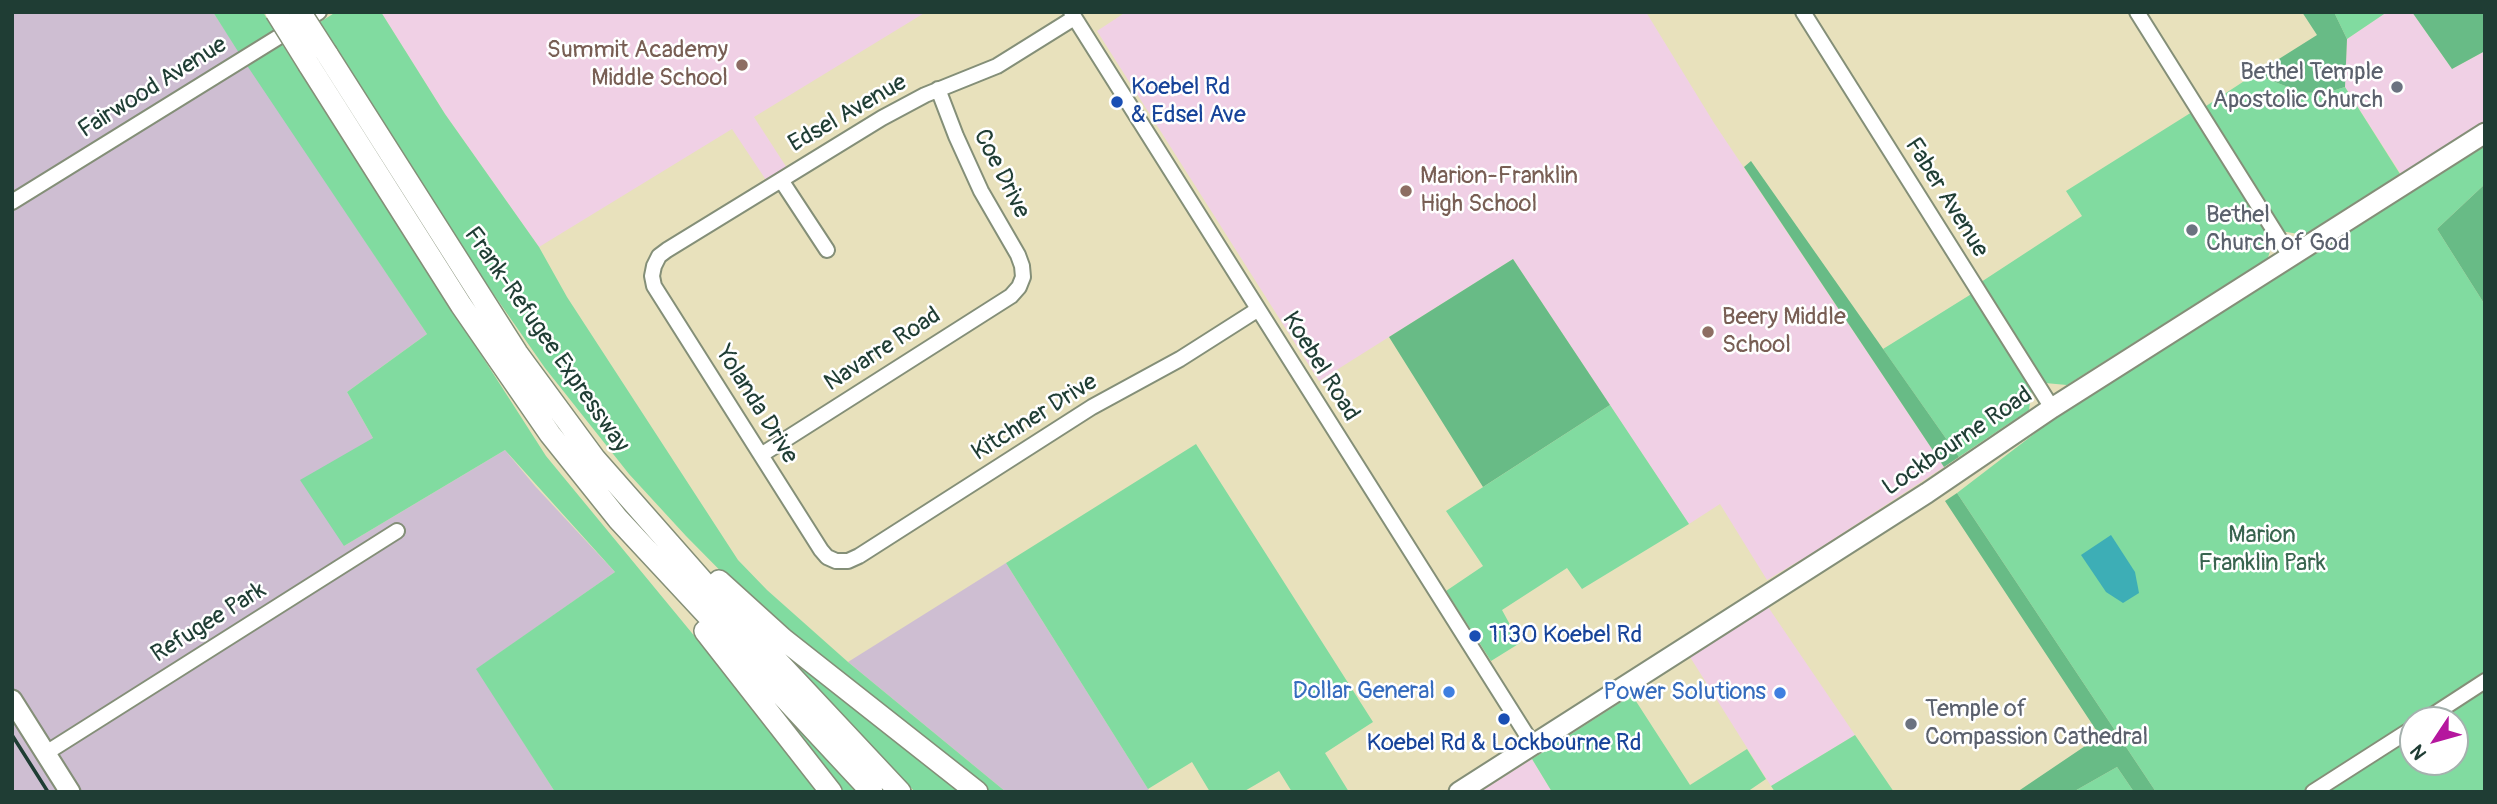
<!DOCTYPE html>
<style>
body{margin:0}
#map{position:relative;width:2497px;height:804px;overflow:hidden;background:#e8e1bc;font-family:Pangolin,sans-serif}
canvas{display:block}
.frame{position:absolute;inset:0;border:14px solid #1f3d34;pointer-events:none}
.north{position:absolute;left:2399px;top:706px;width:70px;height:70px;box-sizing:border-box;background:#fff;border:2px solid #a5b1ae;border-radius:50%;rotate:234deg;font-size:19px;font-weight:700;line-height:28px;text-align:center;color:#1f3d34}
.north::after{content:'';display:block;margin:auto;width:24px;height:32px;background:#b5179e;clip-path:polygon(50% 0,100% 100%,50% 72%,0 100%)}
</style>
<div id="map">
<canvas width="2497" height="804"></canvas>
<div class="frame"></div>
<div class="north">N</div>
</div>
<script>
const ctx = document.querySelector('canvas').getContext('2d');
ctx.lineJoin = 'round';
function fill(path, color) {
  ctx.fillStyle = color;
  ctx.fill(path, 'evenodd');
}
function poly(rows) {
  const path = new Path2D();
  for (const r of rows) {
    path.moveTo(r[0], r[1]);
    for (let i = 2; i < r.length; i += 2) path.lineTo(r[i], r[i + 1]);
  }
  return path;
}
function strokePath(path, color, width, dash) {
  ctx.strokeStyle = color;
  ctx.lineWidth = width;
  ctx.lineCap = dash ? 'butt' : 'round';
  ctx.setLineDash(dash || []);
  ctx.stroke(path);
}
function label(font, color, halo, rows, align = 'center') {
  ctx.font = font + ' Pangolin,sans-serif';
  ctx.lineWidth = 5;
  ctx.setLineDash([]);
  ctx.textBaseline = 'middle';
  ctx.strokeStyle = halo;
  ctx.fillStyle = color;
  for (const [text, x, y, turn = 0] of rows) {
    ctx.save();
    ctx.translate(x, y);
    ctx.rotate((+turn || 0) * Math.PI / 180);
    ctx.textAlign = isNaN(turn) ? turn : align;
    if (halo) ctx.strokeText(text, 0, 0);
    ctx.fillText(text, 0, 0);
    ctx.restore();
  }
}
const built = poly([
 [381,12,926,12,754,117,787,168,766,180,732,129,539,247,445,114],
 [1126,12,1646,12,1714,123,1944,467,1809,555,1767,580,1720,504,1689,524,1513,259,1319,381,1097,31],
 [2387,12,2412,12,2452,69,2485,51,2485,146,2413,193,2345,87,2347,39],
 [1762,598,1855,735,1771,786,1685,649],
 [1532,759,1552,792,1480,792]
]);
const industrial = poly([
 [12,12,213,12,427,334,347,392,373,438,344,546,505,450,535,486,615,572,477,669,555,792,12,792],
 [1006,563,1150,792,1006,792,848,662]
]);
const green = poly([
 [213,12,263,12,274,30,239,53],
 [336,12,381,12,445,114,539,247,567,297,738,560,767,590,848,662,1006,792,990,792,763,614,686,536,629,474,545,368,476,269,408,162,320,22],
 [2334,12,2387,12,2347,39],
 [282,44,546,456,823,792,555,792,476,669,615,572,505,450,344,546,300,480,373,438,347,392,427,334,246,64],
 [2255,74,2303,93,2329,92,2345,87,2400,174,2304,235,2281,231,2203,108],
 [2192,112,2273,239,2268,258,2067,385,2045,383,1978,284,2082,216,2066,191],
 [2485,146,2485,184,2437,229,2485,305,2485,674,2301,792,2156,792,1957,493,2051,421],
 [1973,293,2032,389,2029,410,1959,457,1883,349],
 [1610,405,1689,524,1582,589,1567,568,1502,610,1520,643,1491,661,1446,591,1483,566,1446,511],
 [1196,444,1373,722,1325,753,1349,792,1292,792,1279,771,1243,792,1210,792,1192,762,1148,789,1006,563],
 [783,651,966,792,915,792],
 [2485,685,2485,792,2319,792,2413,731,2413,762,2455,762,2455,720,2430,720],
 [1632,695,1690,785,1747,749,1766,779,1747,792,1552,792,1532,759],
 [777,704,856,792,839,792,774,707],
 [1855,735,1894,792,1775,792,1771,786],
 [2117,767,2134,792,2073,792]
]);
const forest = poly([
 [2302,12,2334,12,2347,39,2345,87,2329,92,2303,93,2255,74,2317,35],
 [2412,12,2485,12,2485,51,2452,69],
 [1751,161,1959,457,1944,467,1744,167],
 [2485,184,2485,305,2437,229],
 [1513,259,1610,405,1483,487,1389,337],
 [1957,493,2156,792,2134,792,2117,767,2073,792,2017,792,2100,736,1945,501]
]);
const water = poly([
 [2111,535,2135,572,2139,593,2123,603,2106,592,2081,555]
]);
const minor = poly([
 [1071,12,1533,745],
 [1803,12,2052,408],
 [2137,12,2290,256],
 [1074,18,997,66,925,95,882,118,667,250,659,256,654,266,652,276,654,286,821,550,827,557,836,561,848,561,859,556,1092,407,1180,359,1257,310],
 [781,180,827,250],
 [12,202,319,12],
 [761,455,1011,296,1019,287,1023,277,1022,266,1018,255,981,191,956,136,938,89],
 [2425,720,2485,681],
 [46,753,397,531],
 [2313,792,2413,728]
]);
const major = poly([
 [12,700,70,792],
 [1459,792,1927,493,2052,408,2485,133]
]);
const highway = poly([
 [327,54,517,353,595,459,706,585,900,792],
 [309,65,461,305,550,434,618,519,872,792],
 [719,581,783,639,977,792],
 [705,631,831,792]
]);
const rail = poly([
 [12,735,48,792]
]);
const highwayBridge = poly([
 [276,12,309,65],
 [300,12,327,54]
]);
const markers = [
 [742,65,7,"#8d6e63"],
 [2397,87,7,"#6b7280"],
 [1117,102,7,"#1a4fb4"],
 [1406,191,7,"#8d6e63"],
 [2192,230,7,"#6b7280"],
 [1708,332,7,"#8d6e63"],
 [1475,636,7,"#1a4fb4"],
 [1449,692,7,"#3f7fe0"],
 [1780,693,7,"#3f7fe0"],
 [1504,719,7,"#1a4fb4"],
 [1911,724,7,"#6b7280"]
];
const educationNames = [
 ["Summit Academy",728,51,"right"],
 ["Middle School",728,79,"right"],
 ["Marion-Franklin",1420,177],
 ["High School",1420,205],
 ["Beery Middle",1722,318],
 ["School",1722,346]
];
const worshipNames = [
 ["Bethel Temple",2383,73,"right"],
 ["Apostolic Church",2383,101,"right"],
 ["Bethel",2206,216],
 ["Church of God",2206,244],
 ["Temple of",1925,710],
 ["Compassion Cathedral",1925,738]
];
const streetNames = [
 ["Fairwood Avenue",153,88,-32],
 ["Edsel Avenue",848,114,-30],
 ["Coe Drive",1001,174,63],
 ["Faber Avenue",1946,198,58],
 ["Frank-Refugee Expressway",546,340,55],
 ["Navarre Road",883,350,-33],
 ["Koebel Road",1320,367,58],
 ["Yolanda Drive",756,405,58],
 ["Kitchner Drive",1035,418,-32],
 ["Lockbourne Road",1958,442,-34],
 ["Refugee Park",209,623,-32]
];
const transitNames = [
 ["Koebel Rd",1131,88],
 ["& Edsel Ave",1131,116],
 ["1130 Koebel Rd",1489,636],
 ["Koebel Rd & Lockbourne Rd",1504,744,"center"]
];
const parkNames = [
 ["Marion",2262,536],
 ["Franklin Park",2262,564]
];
const shopNames = [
 ["Dollar General",1435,692],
 ["Power Solutions",1766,693]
];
fill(built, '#f0d0e5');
fill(industrial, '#cebed2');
fill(green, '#81dba0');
fill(forest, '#68bb86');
fill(water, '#3daeb6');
strokePath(minor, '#848f78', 18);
strokePath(major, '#848f78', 23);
strokePath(highway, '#848f78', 24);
strokePath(minor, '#fff', 14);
strokePath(major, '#fff', 19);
strokePath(highway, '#fff', 21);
strokePath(rail, '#1f3d34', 3.5);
strokePath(highwayBridge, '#848f78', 24, []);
strokePath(highwayBridge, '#fff', 21);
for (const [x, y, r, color] of markers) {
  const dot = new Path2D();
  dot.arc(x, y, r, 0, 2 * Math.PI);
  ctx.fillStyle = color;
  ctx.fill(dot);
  strokePath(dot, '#fff', 2.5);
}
label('24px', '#785e54', '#fff', educationNames, 'left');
label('24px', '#5b616d', '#fff', worshipNames, 'left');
label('24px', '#1f3d34', '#fff', streetNames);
label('24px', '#164399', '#fff', transitNames, 'left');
label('24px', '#38644f', '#fff', parkNames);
label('24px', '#366cbe', '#fff', shopNames, 'right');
</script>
